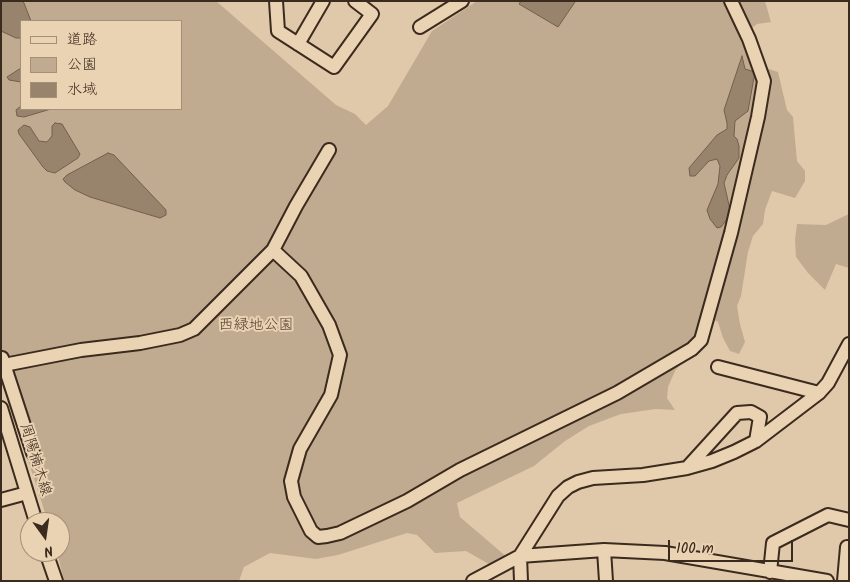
<!DOCTYPE html>
<meta charset="utf-8">
<style>
body{margin:0}
#map{position:relative;width:850px;height:582px;overflow:hidden;background:#e0c9aa;font-family:Kalam,"Klee One",sans-serif}
canvas{display:block}
.frame{position:absolute;inset:0;border:2px solid #3b2a1e;pointer-events:none}
.legend{position:absolute;left:20px;top:20px;width:162px;height:90px;box-sizing:border-box;background:#ead3b3;border:1px solid #a48f77;margin:0;padding:6px 9px;list-style:none;font-size:15px;color:#3b2a1e}
.legend li{display:flex;align-items:center;gap:10px;height:25px}
.legend b{width:25px;border:1px solid #a48f77}
.north{position:absolute;left:20px;top:512px;width:50px;height:50px;box-sizing:border-box;background:#ead3b3;border:1px solid #a48f77;border-radius:50%;rotate:166deg;font-size:14px;font-weight:700;line-height:20px;text-align:center;color:#3b2a1e}
.north::after{content:'';display:block;margin:auto;width:18px;height:22px;background:#3b2a1e;clip-path:polygon(50% 0,100% 100%,50% 72%,0 100%)}
.scale{position:absolute;left:668px;top:540px;width:125px;height:22px;box-sizing:border-box;border:2px solid #3b2a1e;border-top:0;padding-left:6px;font-size:15px;line-height:18px;white-space:nowrap;color:#3b2a1e;-webkit-text-stroke:4px #ead3b3;paint-order:stroke}
</style>
<div id="map">
<canvas width="850" height="582"></canvas>
<div class="frame"></div>
<ul class="legend">
<li><b style="height:6px;background:#ead3b3"></b>道路</li>
<li><b style="height:14px;background:#c1ab90"></b>公園</li>
<li><b style="height:14px;background:#98836c"></b>水域</li>
</ul>
<div class="north">N</div>
<div class="scale">100 m</div>
</div>
<script>
const ctx = document.querySelector('canvas').getContext('2d');
ctx.lineJoin = 'round';
function fill(path, color) {
  ctx.fillStyle = color;
  ctx.fill(path, 'evenodd');
}
function poly(rows) {
  const path = new Path2D();
  for (const r of rows) {
    path.moveTo(r[0], r[1]);
    for (let i = 2; i < r.length; i += 2) path.lineTo(r[i], r[i + 1]);
  }
  return path;
}
function strokePath(path, color, width, dash) {
  ctx.strokeStyle = color;
  ctx.lineWidth = width;
  ctx.lineCap = dash ? 'butt' : 'round';
  ctx.setLineDash(dash || []);
  ctx.stroke(path);
}
function label(font, color, halo, rows, align = 'center') {
  ctx.font = font + ' Kalam,"Klee One",sans-serif';
  ctx.lineWidth = 4;
  ctx.setLineDash([]);
  ctx.textBaseline = 'middle';
  ctx.strokeStyle = halo;
  ctx.fillStyle = color;
  for (const [text, x, y, turn = 0] of rows) {
    ctx.save();
    ctx.translate(x, y);
    ctx.rotate((+turn || 0) * Math.PI / 180);
    ctx.textAlign = isNaN(turn) ? turn : align;
    if (halo) ctx.strokeText(text, 0, 0);
    ctx.fillText(text, 0, 0);
    ctx.restore();
  }
}
const green = poly([
 [1,1,216,1,336,105,355,114,366,125,388,106,432,31,477,1,765,1,771,22,757,24,752,28,751,32,766,68,778,72,787,110,793,117,797,161,805,171,805,181,795,198,772,191,765,210,763,224,753,236,748,252,741,296,737,306,740,324,745,342,739,354,730,351,723,338,718,322,711,318,684,360,675,371,668,387,667,398,675,410,656,409,621,414,589,426,565,441,534,466,457,503,460,517,508,558,494,567,466,551,435,553,417,535,407,533,338,555,316,559,270,553,244,567,239,581,64,581,57,552,60,552,60,522,48,522,28,460,1,382],
 [21,21,181,21,181,109,21,109],
 [849,214,849,268,836,264,825,290,808,273,796,257,795,240,797,224,826,225]
]);
const water = poly([
 [1,1,22,1,24,3,31,21,21,21,21,38,16,38,1,31,1,1],
 [521,1,573,1,575,2,558,27,519,4,521,1],
 [742,56,745,69,755,72,748,111,735,121,734,136,737,139,739,146,739,158,727,175,724,183,731,214,721,227,717,228,710,219,707,210,718,184,720,166,717,159,709,161,695,176,690,176,689,168,717,135,727,129,727,123,724,110,742,56],
 [21,68,21,82,9,80,7,77,21,68],
 [21,106,21,109,51,109,24,117,17,116,16,110,21,106],
 [55,123,62,124,80,154,78,158,55,173,47,171,43,167,19,134,18,130,24,125,30,127,39,141,47,142,52,136,52,126,55,123],
 [108,153,114,155,166,210,166,215,160,218,90,197,75,190,65,182,63,179,67,175,108,153]
]);
const minor = poly([
 [276,1,278,31,334,67,372,14,355,1],
 [420,27,462,1],
 [298,44,323,1],
 [273,250,301,276,329,325,340,355,331,395,300,449,291,481,294,497,311,531,318,537,327,536,340,533,407,501,460,470,617,393,692,349,701,340,731,233,758,117,764,81,749,39,731,1],
 [2,358,33,453],
 [4,365,81,350,140,343,180,335,194,329,273,250,296,206,329,150],
 [718,367,819,393],
 [1,408,36,522],
 [687,468,737,413,751,412,760,417,756,441],
 [1,500,27,493],
 [604,550,606,581],
 [46,552,56,581],
 [770,572,773,543,828,515,849,520],
 [473,581,520,556,604,550,665,553,827,581],
 [521,581,520,556,558,496,568,487,578,482,593,478,643,475,687,468,712,461,734,452,756,441,819,393,828,383,849,344],
 [844,581,847,547]
]);
const parkNames = [
 ["西緑地公園",256,326]
];
const streetNames = [
 ["周陽楠木線",34,460,73]
];
fill(green, '#c1ab90');
fill(water, '#98836c');
strokePath(water, '#735f4d', 1);
strokePath(minor, '#3b2a1e', 16);
strokePath(minor, '#ead3b3', 12);
label('15px', '#4f3d2f', '#ead3b3', parkNames);
label('15px', '#3b2a1e', '#ead3b3', streetNames);
</script>
